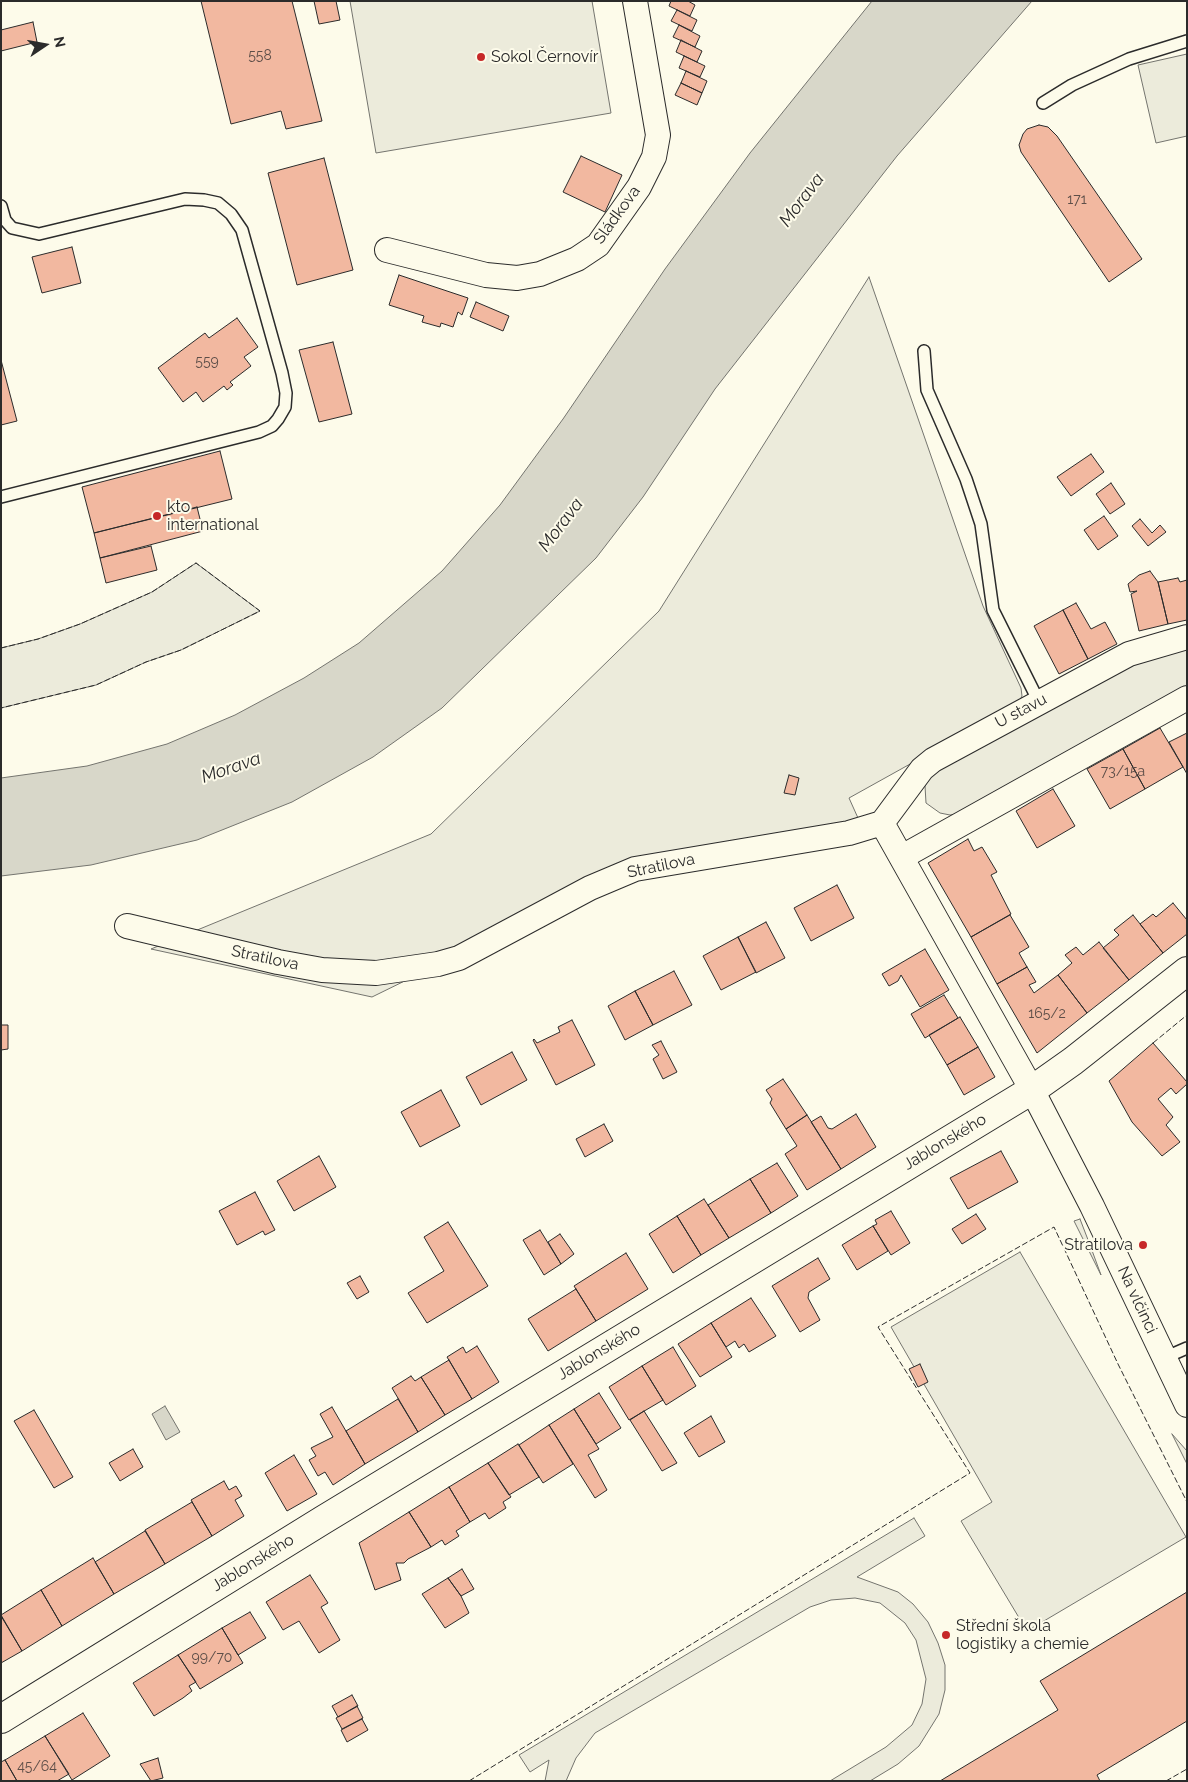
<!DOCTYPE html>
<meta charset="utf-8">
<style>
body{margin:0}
#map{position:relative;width:1188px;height:1782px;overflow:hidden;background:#fdfbea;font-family:Raleway,sans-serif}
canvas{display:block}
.frame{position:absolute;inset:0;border:2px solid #2b2b2b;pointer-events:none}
.north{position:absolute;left:20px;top:20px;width:50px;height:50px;-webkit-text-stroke:4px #fdfbea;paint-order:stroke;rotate:78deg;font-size:14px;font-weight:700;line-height:20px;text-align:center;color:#2b2b2b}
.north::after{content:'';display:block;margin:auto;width:18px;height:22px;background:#2b2b2b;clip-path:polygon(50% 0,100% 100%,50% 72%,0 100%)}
</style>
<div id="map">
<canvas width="1188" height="1782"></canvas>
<div class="frame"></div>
<div class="north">N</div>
</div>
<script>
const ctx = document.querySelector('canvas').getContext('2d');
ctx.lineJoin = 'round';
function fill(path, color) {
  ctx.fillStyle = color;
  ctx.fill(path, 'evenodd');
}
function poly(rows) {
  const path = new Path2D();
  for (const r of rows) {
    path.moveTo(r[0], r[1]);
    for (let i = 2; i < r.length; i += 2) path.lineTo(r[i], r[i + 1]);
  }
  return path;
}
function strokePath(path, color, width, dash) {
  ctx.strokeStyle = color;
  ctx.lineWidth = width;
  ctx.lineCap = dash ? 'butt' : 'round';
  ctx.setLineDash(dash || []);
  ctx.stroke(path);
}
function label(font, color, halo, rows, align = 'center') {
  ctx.font = font + ' Raleway,sans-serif';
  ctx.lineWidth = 4;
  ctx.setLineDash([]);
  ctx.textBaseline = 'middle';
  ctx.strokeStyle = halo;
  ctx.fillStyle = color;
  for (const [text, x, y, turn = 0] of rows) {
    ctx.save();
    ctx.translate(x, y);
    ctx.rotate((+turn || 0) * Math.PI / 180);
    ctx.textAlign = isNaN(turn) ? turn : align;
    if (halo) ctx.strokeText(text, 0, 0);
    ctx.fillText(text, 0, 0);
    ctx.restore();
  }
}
const green = poly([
 [350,1,592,1,611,113,376,153,350,1],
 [1187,54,1187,136,1156,143,1138,65,1187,54],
 [869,277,983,606,1021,688,1022,696,1018,704,849,798,858,818,843,827,627,872,372,997,151,949,431,834,659,611,869,277],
 [196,563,260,611,181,650,146,662,96,685,1,708,1,648,38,639,80,624,152,592,196,563],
 [1187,646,1187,689,962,813,950,815,940,813,926,803,925,786,930,775,1135,660,1187,646],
 [1080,1219,1090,1245,1101,1275,1074,1221,1080,1219],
 [1020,1252,1186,1537,1027,1631,961,1521,992,1502,891,1327,1020,1252],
 [1172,1434,1187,1451,1187,1464,1172,1434],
 [914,1518,925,1536,857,1577,898,1592,913,1604,928,1622,938,1643,945,1665,945,1690,939,1714,919,1746,898,1764,870,1781,830,1781,886,1747,912,1725,922,1704,926,1679,916,1640,905,1623,880,1603,855,1598,831,1600,810,1607,595,1733,576,1758,566,1781,545,1781,549,1760,530,1772,519,1755,914,1518]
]);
const water = poly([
 [872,1,1032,1,897,156,715,389,643,497,596,558,442,708,373,757,292,802,197,840,91,865,1,876,1,778,87,766,167,744,235,715,304,678,359,643,442,571,500,505,563,419,665,269,750,153,872,1],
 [165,1406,180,1432,166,1440,152,1414,165,1406]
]);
const building = poly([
 [201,1,292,1,322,121,286,129,281,111,231,124,201,1],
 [314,1,336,1,340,20,319,24,314,1],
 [671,1,688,1,695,5,690,16,669,6,671,1],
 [677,10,697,20,692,31,671,21,677,10],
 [33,22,37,42,1,51,1,30,33,22],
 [679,25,700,36,695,47,673,37,679,25],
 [681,40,702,51,697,62,676,52,681,40],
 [684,56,705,66,700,77,679,68,684,56],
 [686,71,707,81,702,93,681,83,686,71],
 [681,83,702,93,697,105,675,95,681,83],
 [1039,125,1048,127,1057,136,1142,259,1109,282,1021,152,1019,145,1023,134,1027,129,1039,125],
 [581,156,622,175,605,212,563,192,581,156],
 [324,158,353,270,297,285,268,173,324,158],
 [72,247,81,283,42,293,32,257,72,247],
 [399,275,468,298,462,315,458,312,453,327,441,323,440,327,422,322,424,316,389,305,399,275],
 [476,302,509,316,503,331,470,317,476,302],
 [237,318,258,347,244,357,251,366,230,382,233,385,227,390,224,386,203,402,196,392,183,402,158,368,205,333,209,338,237,318],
 [333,342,352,414,319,422,299,350,333,342],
 [1,360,17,421,1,425,1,360],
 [220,451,232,499,94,533,82,487,220,451],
 [1091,454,1104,472,1071,496,1057,477,1091,454],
 [1111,483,1125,504,1110,514,1096,494,1111,483],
 [197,507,203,531,100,558,94,533,197,507],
 [1104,516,1118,536,1098,550,1084,530,1104,516],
 [1140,519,1152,533,1160,525,1166,532,1148,546,1132,526,1140,519],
 [151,546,157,570,106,583,100,558,151,546],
 [1150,571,1158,582,1168,624,1139,631,1131,594,1137,591,1130,592,1128,584,1139,575,1150,571],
 [1178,578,1180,582,1187,580,1187,620,1168,624,1158,582,1178,578],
 [1076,603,1091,629,1105,622,1117,644,1088,659,1063,610,1076,603],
 [1063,610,1088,659,1059,674,1034,626,1063,610],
 [1160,728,1183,767,1145,789,1123,749,1160,728],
 [1187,733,1187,774,1169,742,1187,733],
 [1123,749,1145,789,1110,809,1087,769,1123,749],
 [789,775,799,778,795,795,784,793,789,775],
 [1053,789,1075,826,1037,848,1016,811,1053,789],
 [968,839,974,851,982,847,997,872,991,875,1011,914,971,937,928,863,968,839],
 [837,885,854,918,811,941,794,908,837,885],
 [1173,903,1187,920,1187,934,1163,953,1140,924,1153,914,1156,917,1173,903],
 [1010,915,1029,947,1019,953,1027,967,997,984,971,937,1010,915],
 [1133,915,1163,953,1129,980,1103,948,1119,935,1114,930,1133,915],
 [766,922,785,958,756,973,738,937,766,922],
 [738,937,756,972,721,990,703,956,738,937],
 [1099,942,1129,980,1087,1013,1058,975,1072,963,1065,955,1076,947,1083,955,1099,942],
 [925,949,949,990,920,1007,901,975,898,981,889,986,882,974,925,949],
 [1027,967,1036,982,1029,985,1034,993,1058,975,1087,1013,1037,1053,997,984,1027,967],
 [674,971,692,1005,653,1025,635,991,674,971],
 [635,991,653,1025,625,1040,608,1006,635,991],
 [944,995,958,1018,925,1038,911,1014,944,995],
 [960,1017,978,1047,947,1065,929,1035,960,1017],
 [572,1020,595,1065,556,1085,533,1040,534,1039,537,1043,560,1032,558,1027,572,1020],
 [1,1025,8,1025,8,1049,1,1050,1,1025],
 [661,1041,677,1072,663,1079,653,1059,659,1055,652,1045,661,1041],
 [1153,1043,1187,1082,1187,1084,1176,1094,1171,1088,1158,1099,1173,1117,1166,1125,1180,1142,1162,1156,1132,1122,1109,1081,1153,1043],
 [978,1047,995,1077,964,1095,947,1065,978,1047],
 [512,1052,527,1080,481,1105,466,1077,512,1052],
 [783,1079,807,1115,786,1129,770,1103,772,1099,766,1090,783,1079],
 [441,1090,460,1126,420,1147,401,1112,441,1090],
 [856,1114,876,1147,841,1169,811,1122,821,1116,828,1128,832,1129,856,1114],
 [807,1115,841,1169,807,1190,785,1154,797,1146,786,1129,807,1115],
 [604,1124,613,1141,585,1157,576,1139,604,1124],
 [1001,1151,1018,1182,968,1209,950,1178,1001,1151],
 [319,1156,336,1187,294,1211,277,1181,319,1156],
 [777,1163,798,1196,771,1213,750,1179,777,1163],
 [750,1179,771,1213,729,1238,708,1205,750,1179],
 [255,1192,275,1230,265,1235,263,1231,237,1245,219,1211,255,1192],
 [704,1199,729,1238,701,1255,677,1216,704,1199],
 [891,1211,910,1243,891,1255,873,1226,877,1224,875,1220,891,1211],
 [976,1214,986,1229,962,1244,952,1229,976,1214],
 [677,1216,701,1255,673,1273,649,1234,677,1216],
 [448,1222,488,1286,427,1323,408,1293,444,1271,424,1237,448,1222],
 [873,1226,888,1251,857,1270,842,1245,873,1226],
 [540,1230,561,1264,544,1275,523,1240,540,1230],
 [560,1234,574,1254,561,1264,548,1242,560,1234],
 [626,1253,648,1289,596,1321,574,1286,626,1253],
 [818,1258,830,1279,809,1292,808,1298,820,1320,800,1332,772,1286,818,1258],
 [360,1276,369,1292,357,1299,347,1283,360,1276],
 [576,1289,596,1321,548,1351,528,1319,576,1289],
 [751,1298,776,1336,749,1352,744,1344,739,1348,735,1341,726,1347,711,1323,751,1298],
 [711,1323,732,1357,700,1377,678,1344,711,1323],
 [477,1346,499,1382,472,1399,447,1357,463,1347,466,1353,477,1346],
 [673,1347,696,1386,666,1405,642,1366,673,1347],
 [449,1360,472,1399,445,1415,421,1377,449,1360],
 [920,1364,928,1382,918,1387,909,1369,920,1364],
 [642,1366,663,1400,629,1420,609,1387,642,1366],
 [411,1376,415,1381,421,1377,445,1415,418,1432,392,1388,411,1376],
 [599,1393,621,1428,596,1444,574,1409,599,1393],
 [398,1399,418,1432,365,1464,346,1431,398,1399],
 [332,1407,365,1464,333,1485,325,1472,318,1476,309,1460,316,1456,311,1448,333,1437,320,1414,332,1407],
 [574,1409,599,1449,588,1455,607,1490,595,1498,549,1425,574,1409],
 [34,1410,73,1477,54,1488,14,1421,34,1410],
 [644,1411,677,1463,662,1471,630,1420,644,1411],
 [711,1416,725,1442,699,1457,684,1433,711,1416],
 [549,1425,573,1464,543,1483,519,1445,549,1425],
 [518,1444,539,1477,509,1495,488,1463,518,1444],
 [133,1449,143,1467,120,1481,109,1463,133,1449],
 [294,1455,317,1494,287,1511,265,1473,294,1455],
 [488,1463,511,1497,503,1502,506,1508,489,1519,485,1513,470,1522,449,1487,488,1463],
 [224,1481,229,1490,236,1486,242,1496,235,1500,244,1516,212,1536,191,1500,224,1481],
 [449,1487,470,1522,456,1531,459,1536,445,1545,442,1540,431,1547,409,1512,449,1487],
 [192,1502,212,1536,165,1564,145,1530,192,1502],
 [409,1512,431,1547,408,1559,404,1563,396,1563,401,1580,375,1590,359,1543,409,1512],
 [145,1531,165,1564,114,1594,95,1562,145,1531],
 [93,1558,114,1594,62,1626,41,1590,93,1558],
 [462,1569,474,1589,461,1596,448,1578,462,1569],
 [310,1575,328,1603,321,1607,340,1640,319,1653,299,1621,283,1630,266,1602,310,1575],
 [448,1578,461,1596,469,1613,445,1628,422,1594,448,1578],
 [41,1590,62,1626,22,1651,1,1615,41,1590],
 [1187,1592,1187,1721,1097,1775,1100,1781,940,1781,1058,1710,1040,1681,1187,1592],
 [250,1612,266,1638,238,1655,222,1628,250,1612],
 [1,1616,22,1651,1,1663,1,1616],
 [222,1628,243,1663,200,1689,178,1655,222,1628],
 [178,1655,196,1682,189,1686,192,1691,183,1698,154,1716,133,1683,178,1655],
 [352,1695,358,1706,338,1717,332,1706,352,1695],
 [357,1706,363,1718,342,1729,336,1718,357,1706],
 [83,1713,110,1756,72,1780,45,1736,83,1713],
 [362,1719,368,1730,347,1742,341,1730,362,1719],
 [45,1736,69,1774,57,1781,17,1781,5,1760,45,1736],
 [158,1758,163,1778,151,1781,140,1764,158,1758],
 [5,1760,17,1781,1,1781,1,1762,5,1760]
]);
const service = poly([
 [1043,103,1072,85,1129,59,1187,41],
 [1,206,5,220,12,228,39,234,185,199,204,200,218,203,231,214,242,230,282,373,286,393,285,407,278,419,272,426,259,432,1,497],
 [924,351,927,390,966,479,981,524,993,610,1039,702],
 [1164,1358,1187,1348]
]);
const minor = poly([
 [387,250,486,275,517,278,540,274,577,259,598,245,639,187,654,157,658,135,635,1],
 [882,823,1032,1090,1092,1206,1187,1405],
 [882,823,922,769,933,760,1129,654,1187,637],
 [902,857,1187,698],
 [127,926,278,962,322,970,376,973,438,964,459,958,590,888,635,869,849,833,882,823]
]);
const tertiary = poly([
 [1,1719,323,1520,1032,1090,1073,1061,1187,971]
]);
const fence = poly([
 [1,648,38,639,80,624,152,592,196,563,260,611,181,650,146,662,96,685,1,708],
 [1153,1043,1187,1015],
 [469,1781,970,1473,878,1327,1054,1227,1118,1364,1187,1502],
 [1166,1781,1187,1769]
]);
const markers = [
 [481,57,5,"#c62828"],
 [157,516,5,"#c62828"],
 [1143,1245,5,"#c62828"],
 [946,1635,5,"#c62828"]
];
const numberNames = [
 ["558",260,56],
 ["171",1077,200],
 ["559",207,362],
 ["73/15a",1123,772],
 ["165/2",1047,1014],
 ["99/70",212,1658],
 ["45/64",37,1767]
];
const poiNames = [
 ["Sokol Černovír",491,57],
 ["kto",167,507],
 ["international",167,525],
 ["Stratilova",1133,1245,"right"],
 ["Střední škola",956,1626],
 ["logistiky a chemie",956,1644]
];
const streetNames = [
 ["Sládkova",617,215,-54],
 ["U stavu",1021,711,-28],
 ["Stratilova",661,866,-12],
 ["Stratilova",265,958,12],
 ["Jablonského",945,1142,-31],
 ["Na vlčinci",1137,1300,65],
 ["Jablonského",599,1352,-31],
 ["Jablonského",253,1563,-32]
];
const waterNames = [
 ["Morava",802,200,-53],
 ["Morava",561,525,-53],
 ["Morava",231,768,-19]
];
fill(green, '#ecebdb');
strokePath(green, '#74746e', 1);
fill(water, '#d8d7c9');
strokePath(water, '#74746e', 1);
fill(building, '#f2b8a0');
strokePath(building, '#2b2b2b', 1);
strokePath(service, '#2b2b2b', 14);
strokePath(minor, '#2b2b2b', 26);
strokePath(tertiary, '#2b2b2b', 30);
strokePath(service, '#fdfbea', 11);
strokePath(minor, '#fdfbea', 24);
strokePath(tertiary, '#fdfbea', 28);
strokePath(fence, '#2b2b2b', 1, [6, 2.5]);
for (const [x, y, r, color] of markers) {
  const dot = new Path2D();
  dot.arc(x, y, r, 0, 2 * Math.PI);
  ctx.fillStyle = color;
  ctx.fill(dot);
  strokePath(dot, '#fdfbea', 2);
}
label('14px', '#5d4e48', null, numberNames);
label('16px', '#2b2b2b', '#fdfbea', poiNames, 'left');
label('16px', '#2b2b2b', '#fdfbea', streetNames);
label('italic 18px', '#2b2b2b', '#fdfbea', waterNames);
</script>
